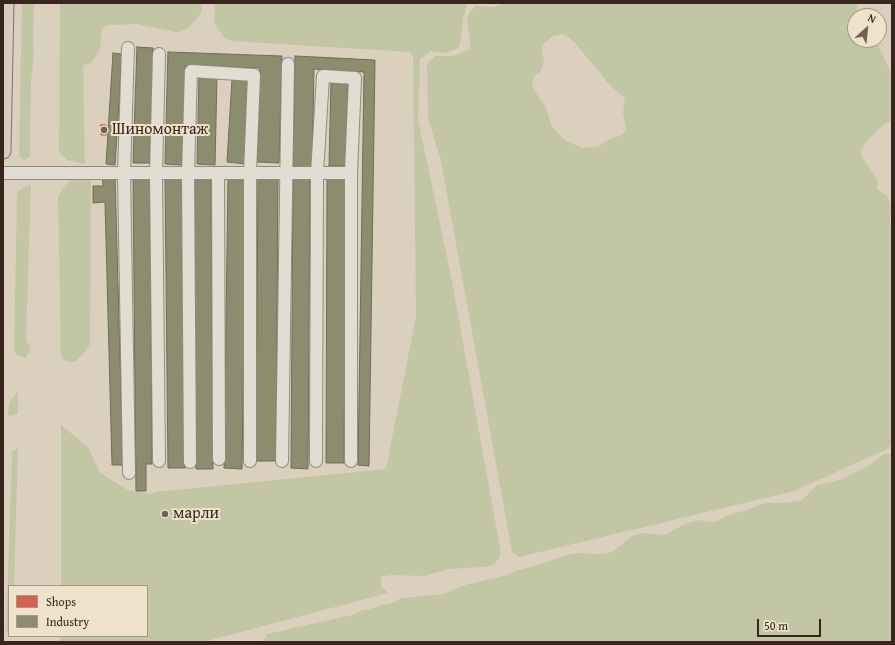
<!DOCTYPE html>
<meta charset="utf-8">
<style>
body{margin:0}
#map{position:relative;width:895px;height:645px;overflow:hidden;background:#dad0bd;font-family:"Gentium Book Plus",serif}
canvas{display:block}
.frame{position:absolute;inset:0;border:4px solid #37251e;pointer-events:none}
.legend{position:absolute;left:8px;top:585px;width:140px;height:52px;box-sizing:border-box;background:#efe2cc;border:1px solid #a59686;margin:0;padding:5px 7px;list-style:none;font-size:12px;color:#37251e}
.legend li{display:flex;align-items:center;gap:8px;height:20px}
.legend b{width:20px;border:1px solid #a59686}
.north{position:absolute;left:847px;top:8px;width:40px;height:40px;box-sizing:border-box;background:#efe2cc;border:1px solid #a59686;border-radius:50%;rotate:27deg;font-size:11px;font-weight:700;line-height:16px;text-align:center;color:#37251e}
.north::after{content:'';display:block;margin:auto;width:14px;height:18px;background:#706156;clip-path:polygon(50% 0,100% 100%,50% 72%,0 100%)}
.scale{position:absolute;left:757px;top:619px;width:64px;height:18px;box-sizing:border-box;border:2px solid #37251e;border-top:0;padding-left:5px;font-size:12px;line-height:14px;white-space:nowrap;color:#37251e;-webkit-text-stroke:3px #efe2cc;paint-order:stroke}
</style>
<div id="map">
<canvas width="895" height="645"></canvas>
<div class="frame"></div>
<ul class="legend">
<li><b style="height:11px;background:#d6604d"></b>Shops</li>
<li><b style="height:11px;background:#8c8c6e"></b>Industry</li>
</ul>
<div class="north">N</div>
<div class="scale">50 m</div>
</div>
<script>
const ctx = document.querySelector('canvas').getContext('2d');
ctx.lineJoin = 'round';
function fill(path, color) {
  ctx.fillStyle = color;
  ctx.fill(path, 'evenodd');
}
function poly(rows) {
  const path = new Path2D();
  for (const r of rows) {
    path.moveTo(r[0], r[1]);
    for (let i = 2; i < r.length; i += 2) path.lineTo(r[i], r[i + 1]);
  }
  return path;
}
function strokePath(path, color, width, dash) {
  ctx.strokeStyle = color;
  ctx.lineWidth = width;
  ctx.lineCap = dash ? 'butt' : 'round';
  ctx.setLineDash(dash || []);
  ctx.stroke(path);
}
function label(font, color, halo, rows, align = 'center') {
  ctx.font = font + ' "Gentium Book Plus",serif';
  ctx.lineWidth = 4;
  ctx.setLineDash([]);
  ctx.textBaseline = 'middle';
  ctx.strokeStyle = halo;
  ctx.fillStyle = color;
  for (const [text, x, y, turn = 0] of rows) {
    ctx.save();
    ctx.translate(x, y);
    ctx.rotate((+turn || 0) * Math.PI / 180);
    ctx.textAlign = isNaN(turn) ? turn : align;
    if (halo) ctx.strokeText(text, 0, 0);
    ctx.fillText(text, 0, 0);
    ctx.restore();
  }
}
const green = poly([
 [22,3,34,3,33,44,34,56,31,81,30,157,24,160,19,156],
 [60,3,200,3,201,4,202,11,195,21,185,30,179,32,174,32,138,24,108,25,102,29,100,48,97,54,90,64,83,65,85,164,67,160,59,152],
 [214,3,468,3,463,18,460,44,457,49,444,53,431,51,420,59,418,119,452,281,500,548,500,557,494,565,484,567,449,569,424,576,391,575,381,577,381,586,388,593,203,642,61,642,60,636,147,636,147,586,61,586,61,425,88,447,100,473,128,490,151,494,155,492,386,469,416,316,413,57,410,52,231,41,225,38,217,28,214,22,215,9],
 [502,3,857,3,857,12,863,16,855,16,855,40,875,40,883,55,889,68,892,84,892,119,888,123,883,125,868,140,861,150,861,155,875,176,878,182,877,188,887,196,890,202,891,208,890,220,890,226,892,227,892,445,885,450,794,491,519,557,512,552,441,161,428,118,427,64,435,56,453,56,470,49,470,39,467,21,469,13,475,6,494,7],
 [562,34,566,35,576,44,588,59,595,66,607,82,614,89,623,96,625,100,623,113,626,128,624,132,621,135,608,140,597,147,582,148,565,140,552,127,546,108,534,90,532,81,536,74,540,72,544,63,542,49,543,45,552,36],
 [91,176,90,344,84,353,75,362,69,362,63,360,61,355,58,197,62,189,71,179],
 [31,184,26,340,30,347,30,351,25,358,16,355,14,350,17,194,19,190],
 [18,391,18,414,8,416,9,403],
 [18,448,14,586,9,586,9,633,6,633,12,452],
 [892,453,892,642,263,642,267,634,352,615,365,609,368,610,381,605,390,604,402,598,444,594,465,585,507,575,515,571,540,564,567,555,577,553,598,554,608,553,612,552,631,537,641,533,664,535,685,524,699,520,712,522,718,521,725,516,748,510,763,503,783,503,802,500,817,485,840,480,866,467,884,454]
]);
const shops = poly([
 [101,125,106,125,106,135,101,135,101,125]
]);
const industry = poly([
 [137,47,153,48,150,163,133,163,137,47],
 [168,52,282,56,279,163,257,162,260,68,185,66,182,165,165,164,168,52],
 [113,53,122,54,115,165,106,164,113,53],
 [295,56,375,60,369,466,358,465,364,72,314,69,312,167,293,166,295,56],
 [199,76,217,77,215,165,197,164,199,76],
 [232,79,251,81,246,164,227,162,232,79],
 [331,81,348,82,346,166,329,166,331,81],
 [102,176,115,176,123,465,112,465,105,202,93,203,93,186,103,186,102,176],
 [193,176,211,176,213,469,196,469,193,176],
 [228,177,246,177,242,469,224,468,228,177],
 [133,178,150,178,152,464,146,464,146,491,136,491,133,178],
 [165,178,182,178,185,468,168,468,165,178],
 [258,178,278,178,276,461,256,461,258,178],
 [293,178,310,178,308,469,291,468,293,178],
 [327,178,346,178,344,463,326,463,327,178]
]);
const minor = poly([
 [128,48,124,173,129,473],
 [159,54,156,173,159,461],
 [3,173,351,173],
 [218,173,219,459],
 [282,461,288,64],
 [316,461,317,173,323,76,355,78,351,173,351,461],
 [190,462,188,173,191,71,254,75,250,173,250,461]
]);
const major = poly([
 [3,151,6,3]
]);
const markers = [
 [104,130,4,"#706156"],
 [165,514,4,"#706156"]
];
const poiNames = [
 ["Шиномонтаж",112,130],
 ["марли",173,514]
];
fill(green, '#c3c6a4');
fill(shops, '#d6604d');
strokePath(shops, '#a64e3f', 1);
fill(industry, '#8c8c6e');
strokePath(industry, '#726d56', 1);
strokePath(minor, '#928b7f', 14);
strokePath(major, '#7c746a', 17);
strokePath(minor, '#e2ddd3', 12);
strokePath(major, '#d7cdbf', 15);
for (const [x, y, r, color] of markers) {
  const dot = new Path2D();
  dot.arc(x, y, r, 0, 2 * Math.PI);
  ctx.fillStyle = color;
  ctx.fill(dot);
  strokePath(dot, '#efe2cc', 1.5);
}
label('16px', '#37251e', '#efe2cc', poiNames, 'left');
</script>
